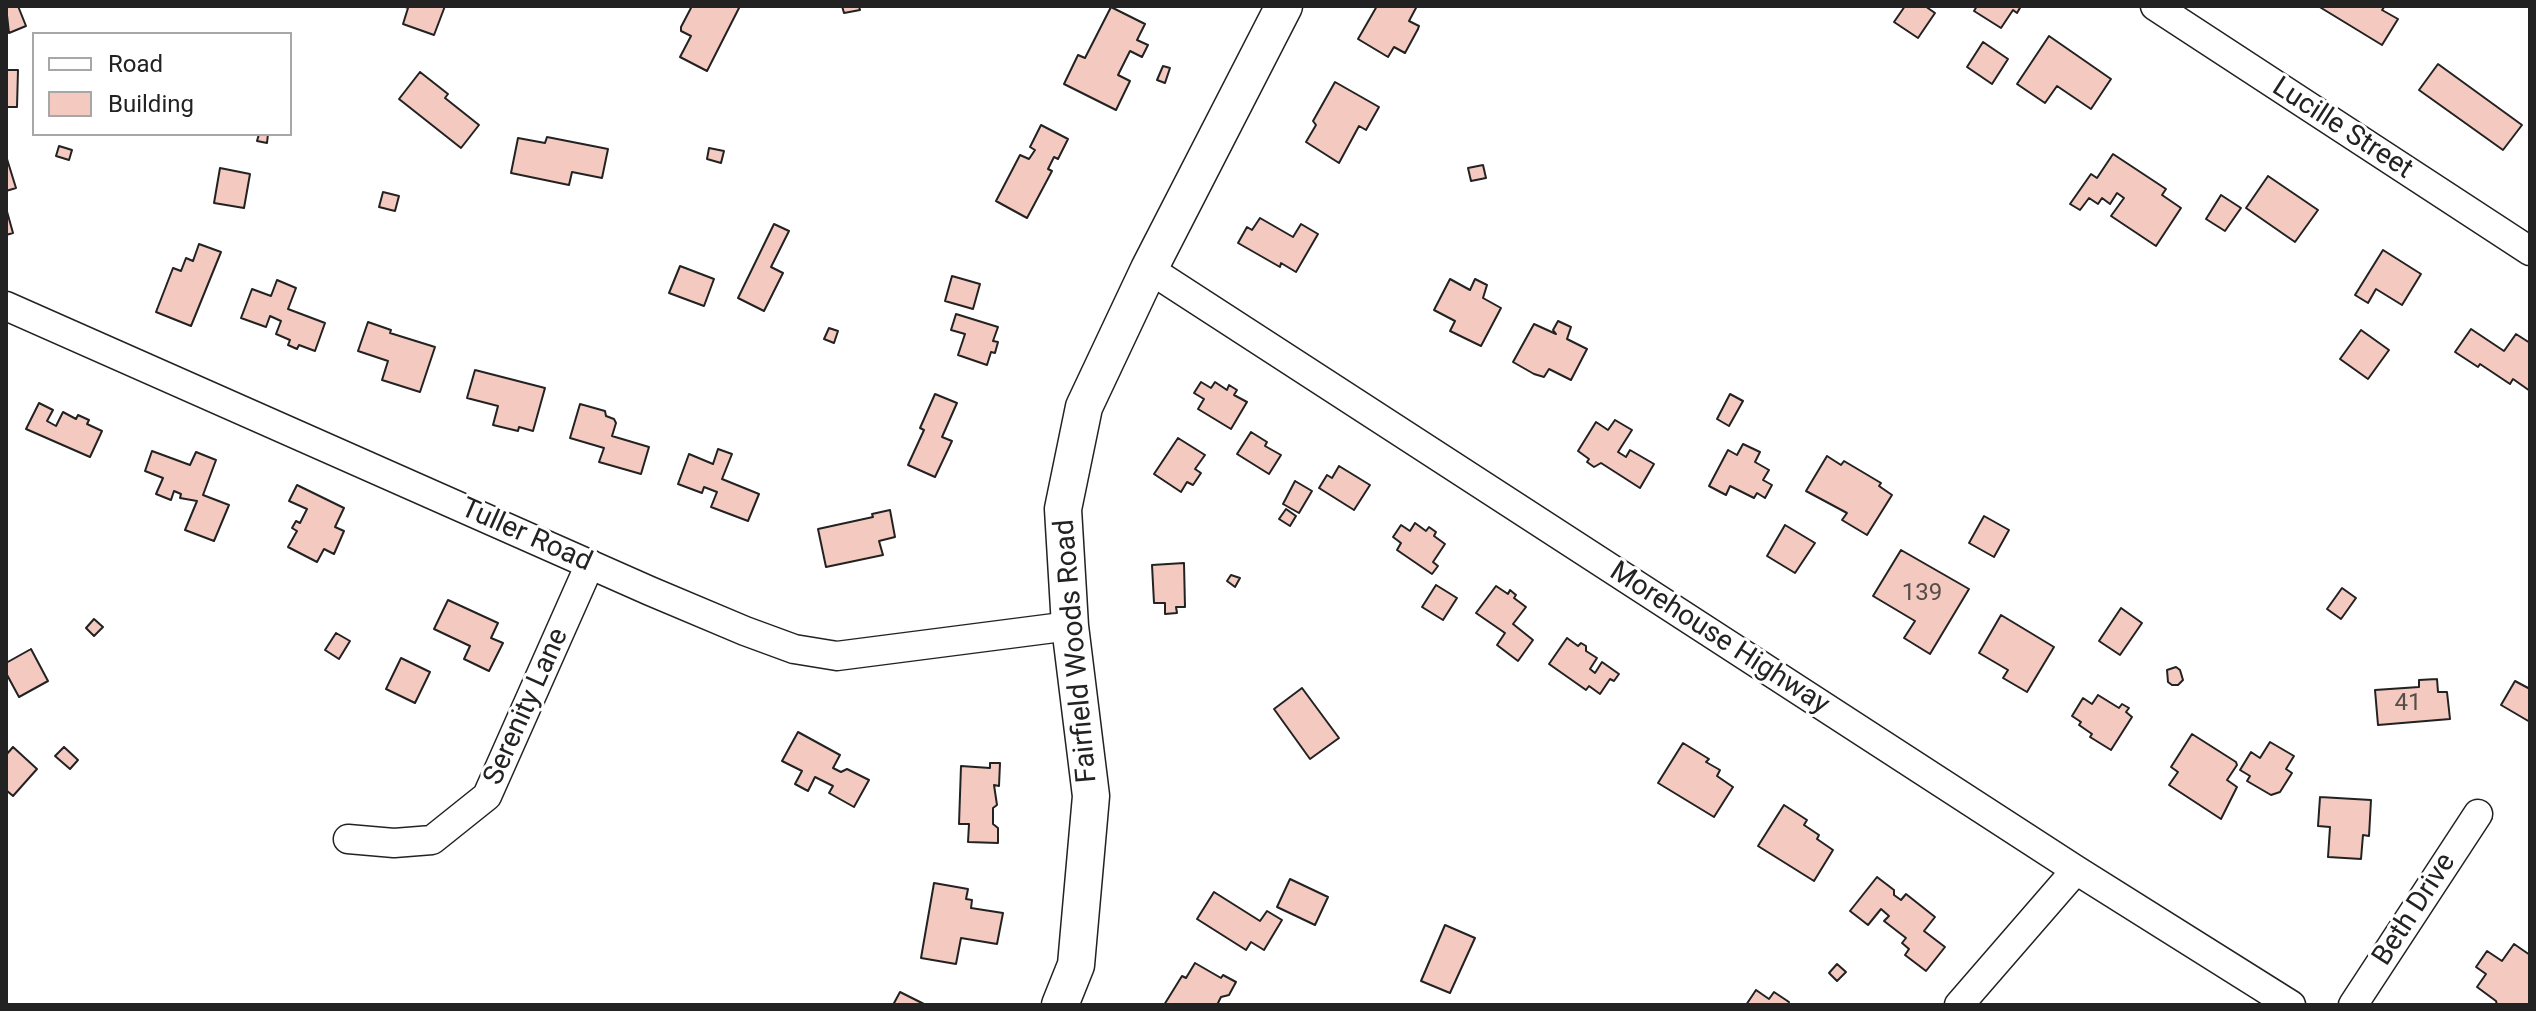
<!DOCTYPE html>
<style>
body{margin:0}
#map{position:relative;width:2536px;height:1011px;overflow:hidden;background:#fff;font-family:Roboto,sans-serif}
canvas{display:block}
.frame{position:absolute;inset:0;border:8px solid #222;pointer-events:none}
.legend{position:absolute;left:32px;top:32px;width:260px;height:104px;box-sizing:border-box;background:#fff;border:2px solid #a7a7a7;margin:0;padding:10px 14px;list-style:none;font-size:24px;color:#222}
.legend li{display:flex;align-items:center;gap:16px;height:40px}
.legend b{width:40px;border:2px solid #a7a7a7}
</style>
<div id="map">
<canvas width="2536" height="1011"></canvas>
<div class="frame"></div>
<ul class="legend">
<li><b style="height:10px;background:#fff"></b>Road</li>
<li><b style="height:22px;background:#f3c9c0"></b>Building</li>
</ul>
</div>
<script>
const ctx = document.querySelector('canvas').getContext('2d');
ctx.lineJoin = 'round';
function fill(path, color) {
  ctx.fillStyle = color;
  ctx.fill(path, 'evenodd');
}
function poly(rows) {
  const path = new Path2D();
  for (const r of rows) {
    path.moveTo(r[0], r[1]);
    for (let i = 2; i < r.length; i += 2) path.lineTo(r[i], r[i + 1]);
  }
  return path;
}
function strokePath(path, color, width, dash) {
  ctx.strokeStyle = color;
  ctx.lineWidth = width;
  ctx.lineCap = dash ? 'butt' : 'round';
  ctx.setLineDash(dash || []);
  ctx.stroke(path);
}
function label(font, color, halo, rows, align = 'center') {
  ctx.font = font + ' Roboto,sans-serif';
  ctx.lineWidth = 6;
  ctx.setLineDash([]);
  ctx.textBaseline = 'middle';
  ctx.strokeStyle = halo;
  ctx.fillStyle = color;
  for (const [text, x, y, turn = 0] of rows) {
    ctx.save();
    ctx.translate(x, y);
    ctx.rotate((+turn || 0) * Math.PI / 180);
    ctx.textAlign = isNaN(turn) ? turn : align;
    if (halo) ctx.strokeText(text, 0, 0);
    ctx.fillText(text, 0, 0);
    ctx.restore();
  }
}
const building = poly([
 [6,6,18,6,26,26,9,33,6,6],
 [403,6,445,6,434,35,403,24,408,8,403,6],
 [692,6,740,6,707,71,680,57,691,36,681,31,681,27,692,6],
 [842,6,859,6,860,10,844,13,842,6],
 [1377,6,1417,6,1409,21,1419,26,1418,29,1405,53,1394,47,1388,57,1358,39,1377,6],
 [1905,6,1925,6,1935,13,1918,38,1894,22,1905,6],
 [1977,6,2021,6,2017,13,2013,10,2001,28,1974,11,1977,6],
 [2318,6,2385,6,2382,10,2398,19,2382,45,2318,6],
 [1111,7,1145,24,1137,40,1148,45,1142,57,1130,51,1118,75,1130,81,1116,110,1064,84,1078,55,1085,58,1111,7],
 [2049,36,2111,79,2091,109,2057,86,2045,103,2017,84,2049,36],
 [1983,42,2008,59,1992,84,1967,67,1983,42],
 [2438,64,2522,125,2503,150,2419,90,2438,64],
 [1163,66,1170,68,1165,83,1157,80,1163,66],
 [6,70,18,70,17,107,6,107,6,70],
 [420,72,448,94,445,98,479,125,461,148,399,99,420,72],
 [1335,82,1379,107,1366,130,1359,126,1339,163,1306,142,1316,125,1313,121,1335,82],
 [1041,125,1068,139,1058,159,1054,157,1048,169,1052,171,1027,218,996,201,1020,155,1029,159,1035,150,1030,147,1041,125],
 [259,134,268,134,267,143,257,141,259,134],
 [547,137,608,149,602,178,572,172,569,185,511,173,518,138,545,143,547,137],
 [59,146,72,150,69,160,56,156,59,146],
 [709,148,724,151,721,163,707,159,709,148],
 [2113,154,2166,189,2162,195,2181,208,2156,246,2111,216,2124,198,2117,193,2110,204,2102,198,2098,204,2089,198,2080,210,2070,204,2091,174,2097,178,2113,154],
 [7,159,16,188,6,191,6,160,7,159],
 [1483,165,1486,178,1471,181,1468,168,1483,165],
 [220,168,250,174,244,208,214,203,220,168],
 [2268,176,2318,210,2295,242,2246,208,2268,176],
 [383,192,399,196,395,211,379,207,383,192],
 [2221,195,2241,208,2225,231,2206,219,2221,195],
 [6,208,13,233,6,235,6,208],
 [1260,218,1293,237,1301,224,1318,234,1296,272,1281,263,1280,267,1238,243,1247,227,1252,230,1260,218],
 [774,224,789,231,771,267,783,273,764,311,738,298,774,224],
 [199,244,221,252,191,326,156,312,173,268,181,271,186,258,193,261,199,244],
 [2383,250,2421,274,2402,305,2376,289,2368,303,2355,295,2383,250],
 [680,266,714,279,704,306,669,293,680,266],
 [952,276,980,284,973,309,945,301,952,276],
 [1450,279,1470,290,1475,279,1487,285,1483,298,1501,308,1481,346,1450,331,1455,321,1434,310,1450,279],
 [277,280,296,288,288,309,325,323,315,351,299,345,297,349,288,345,290,340,276,334,281,321,270,316,266,327,241,318,252,289,271,296,277,280],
 [956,314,998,327,993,341,998,342,995,353,991,352,987,365,958,355,965,334,951,330,956,314],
 [1558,321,1571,327,1567,339,1587,349,1571,380,1549,369,1544,377,1534,374,1513,362,1534,324,1556,334,1553,330,1558,321],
 [368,322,391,330,390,333,435,347,420,392,382,380,388,361,358,351,368,322],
 [829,328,838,331,834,343,824,339,829,328],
 [2471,329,2504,351,2516,334,2530,343,2530,391,2513,379,2510,384,2480,364,2478,367,2455,352,2471,329],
 [2361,330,2389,350,2368,379,2340,359,2361,330],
 [475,370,545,388,533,431,519,427,518,431,493,425,498,406,467,398,475,370],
 [1201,382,1211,388,1215,382,1227,390,1229,385,1237,390,1234,395,1247,402,1231,429,1198,409,1204,399,1194,393,1201,382],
 [935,394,957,403,942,437,952,441,935,477,908,465,924,430,920,428,935,394],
 [1730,394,1743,401,1729,426,1717,419,1730,394],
 [39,403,53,410,47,421,56,426,63,412,76,419,78,415,89,420,87,424,102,431,90,457,26,429,39,403],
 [580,404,605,411,606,416,614,419,616,423,612,436,649,447,641,474,599,462,604,448,570,438,580,404],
 [1615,420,1632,430,1618,452,1626,457,1630,450,1654,464,1640,488,1601,463,1594,467,1587,462,1589,459,1578,451,1596,422,1608,430,1615,420],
 [1251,432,1267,442,1265,446,1281,455,1269,474,1237,454,1251,432],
 [1178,438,1205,455,1195,469,1201,473,1193,485,1187,482,1181,492,1154,474,1178,438],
 [1743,444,1760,452,1755,462,1769,470,1763,480,1772,485,1765,498,1757,493,1754,498,1730,486,1726,495,1709,486,1728,450,1737,455,1743,444],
 [718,449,732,454,722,479,759,494,748,521,711,507,717,492,704,487,702,493,678,484,689,454,713,464,718,449],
 [152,451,190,465,196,452,216,460,203,495,229,505,214,541,185,530,197,501,180,498,181,494,174,491,171,500,156,494,163,478,145,471,152,451],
 [1827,456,1841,465,1844,461,1881,483,1879,486,1892,495,1867,535,1842,520,1847,513,1806,491,1827,456],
 [1339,466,1370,485,1354,510,1319,488,1327,475,1332,478,1339,466],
 [1295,481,1312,491,1299,513,1283,504,1295,481],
 [297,485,344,508,335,527,344,531,334,554,324,549,317,562,288,547,297,531,292,528,296,521,300,523,307,509,289,501,297,485],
 [1286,509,1296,516,1290,526,1279,519,1286,509],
 [890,510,895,537,879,541,883,555,826,567,818,529,873,517,872,514,890,510],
 [1984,516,2009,530,1994,557,1969,543,1984,516],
 [1415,523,1426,531,1429,527,1436,532,1434,536,1445,544,1433,562,1438,566,1432,574,1397,550,1401,543,1393,537,1401,525,1410,531,1415,523],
 [1785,525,1815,543,1795,573,1767,556,1785,525],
 [1901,550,1969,589,1930,654,1904,638,1915,621,1873,596,1901,550],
 [1184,563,1185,607,1176,607,1177,613,1165,614,1165,603,1154,603,1152,565,1184,563],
 [1231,575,1240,578,1235,587,1227,581,1231,575],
 [1436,585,1457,598,1443,620,1422,607,1436,585],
 [1496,586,1508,594,1510,590,1516,595,1514,598,1526,607,1513,624,1533,640,1518,661,1497,645,1505,633,1476,613,1496,586],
 [2342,588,2356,598,2341,619,2327,609,2342,588],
 [448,600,498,623,491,638,503,643,489,671,464,659,470,646,434,629,448,600],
 [2121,608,2142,623,2120,655,2099,641,2121,608],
 [2001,615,2054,647,2027,692,2003,678,2008,670,1979,653,2001,615],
 [94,619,103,627,94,636,86,628,94,619],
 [336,633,350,641,339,659,325,650,336,633],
 [1567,638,1578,646,1581,643,1586,646,1586,651,1597,658,1590,669,1595,673,1602,662,1619,674,1614,681,1610,679,1600,694,1589,686,1586,690,1549,664,1567,638],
 [31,649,48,681,19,697,6,673,6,663,31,649],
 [401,658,430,672,415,703,386,689,401,658],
 [2176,667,2180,670,2183,680,2178,685,2172,685,2168,682,2167,670,2176,667],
 [2437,679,2438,692,2447,692,2450,719,2378,725,2375,690,2419,687,2419,680,2437,679],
 [2515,681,2530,689,2530,722,2501,705,2515,681],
 [1302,688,1339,738,1310,759,1274,709,1302,688],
 [2098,695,2119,708,2122,704,2129,708,2126,712,2132,717,2111,750,2090,737,2092,734,2079,725,2081,722,2072,716,2083,698,2092,704,2098,695],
 [798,732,840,755,833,768,841,772,847,769,869,780,854,807,829,793,833,786,815,777,808,791,795,784,802,771,782,761,798,732],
 [2192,734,2236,762,2237,765,2227,780,2237,787,2221,819,2169,785,2178,772,2171,767,2192,734],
 [2270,742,2294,756,2286,769,2292,773,2280,792,2271,795,2247,781,2250,776,2240,770,2251,752,2260,758,2270,742],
 [1683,743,1709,759,1706,762,1720,770,1717,776,1733,787,1714,817,1658,783,1683,743],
 [13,747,37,769,13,796,6,790,6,755,13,747],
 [64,747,78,760,70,769,55,756,64,747],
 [990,763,1000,763,999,786,994,785,997,805,993,808,993,824,998,828,998,843,968,842,969,824,959,824,961,766,990,768,990,763],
 [2320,797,2371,800,2369,836,2363,835,2361,859,2328,857,2330,827,2318,826,2320,797],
 [1784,805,1807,820,1804,825,1819,835,1817,839,1833,850,1814,881,1758,846,1784,805],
 [1877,877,1894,890,1894,895,1901,900,1906,894,1935,917,1924,931,1945,947,1926,971,1905,955,1909,949,1902,943,1906,938,1884,921,1889,916,1881,909,1868,925,1850,911,1877,877],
 [1290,879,1328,897,1315,925,1277,907,1290,879],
 [934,883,968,889,966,899,972,900,971,908,1003,913,997,944,961,938,956,964,921,958,934,883],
 [1214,892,1260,921,1267,911,1282,920,1264,950,1251,942,1246,950,1197,919,1214,892],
 [1445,925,1475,938,1450,993,1421,981,1445,925],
 [2514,944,2530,955,2530,1005,2497,1005,2496,1001,2477,987,2486,974,2476,967,2487,951,2502,961,2514,944],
 [1195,963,1221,978,1223,975,1236,982,1229,995,1221,997,1217,1005,1164,1005,1182,976,1186,978,1195,963],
 [1837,964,1846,972,1837,981,1829,973,1837,964],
 [1756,990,1769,999,1774,992,1789,1002,1788,1005,1746,1005,1756,990],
 [900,992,926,1005,893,1005,900,992]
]);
const minor = poly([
 [2155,6,2530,251],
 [1149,269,2076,870,2291,1005],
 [6,306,650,591,745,631,794,649,837,656,1070,626],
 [348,839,394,843,432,840,487,796,590,564],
 [1959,1005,2076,870],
 [2353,1005,2478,814]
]);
const major = poly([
 [1060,1005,1076,965,1091,796,1070,626,1063,509,1084,407,1149,269,1284,6]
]);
const numberNames = [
 ["139",1922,594],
 ["41",2408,704]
];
const streetNames = [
 ["Lucille Street",2342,129,33],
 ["Tuller Road",526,536,24],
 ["Morehouse Highway",1719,639,33],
 ["Fairfield Woods Road",1077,651,-95],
 ["Serenity Lane",527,707,-66],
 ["Beth Drive",2415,910,-57]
];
fill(building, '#f3c9c0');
strokePath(building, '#222', 2);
strokePath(minor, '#222', 31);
strokePath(major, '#222', 39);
strokePath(minor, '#fff', 28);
strokePath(major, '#fff', 36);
label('24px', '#564c4a', null, numberNames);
label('28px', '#222', '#fff', streetNames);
</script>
